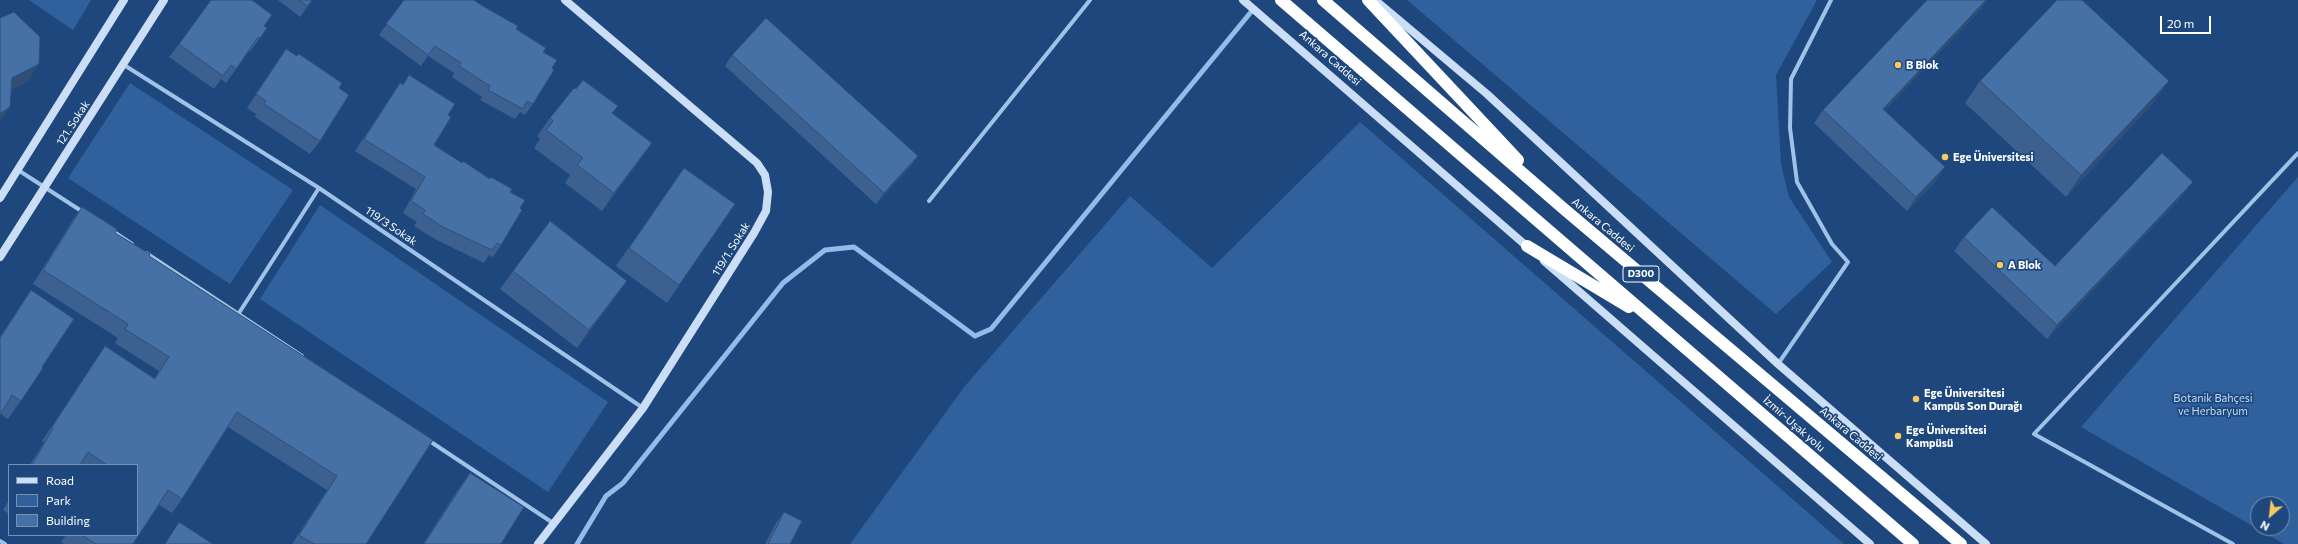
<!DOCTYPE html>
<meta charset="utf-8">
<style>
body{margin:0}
#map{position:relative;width:2298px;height:544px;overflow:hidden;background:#1e487d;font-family:Commissioner,sans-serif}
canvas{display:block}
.legend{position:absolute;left:8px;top:464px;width:130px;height:72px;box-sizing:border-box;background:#1e487d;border:1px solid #7891b1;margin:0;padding:5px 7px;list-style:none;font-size:12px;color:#fff}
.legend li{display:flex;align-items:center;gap:8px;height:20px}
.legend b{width:20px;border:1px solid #7891b1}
.north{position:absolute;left:2250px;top:496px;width:40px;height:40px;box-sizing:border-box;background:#1e487d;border:1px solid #7891b1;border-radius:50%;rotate:208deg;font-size:11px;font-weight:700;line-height:16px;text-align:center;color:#fff}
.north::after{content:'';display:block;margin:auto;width:14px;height:18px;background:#f7cb5f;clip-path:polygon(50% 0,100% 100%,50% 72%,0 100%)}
.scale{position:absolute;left:2160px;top:16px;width:51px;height:18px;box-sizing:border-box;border:2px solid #fff;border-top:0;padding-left:5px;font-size:12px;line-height:14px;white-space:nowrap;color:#fff;-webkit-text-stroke:3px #1e487d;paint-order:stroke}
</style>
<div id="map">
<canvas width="2298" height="544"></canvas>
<ul class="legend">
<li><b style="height:5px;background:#cbdef6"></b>Road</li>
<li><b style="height:11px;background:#30619c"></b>Park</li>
<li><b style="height:11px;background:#4671a7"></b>Building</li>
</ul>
<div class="north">N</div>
<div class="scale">20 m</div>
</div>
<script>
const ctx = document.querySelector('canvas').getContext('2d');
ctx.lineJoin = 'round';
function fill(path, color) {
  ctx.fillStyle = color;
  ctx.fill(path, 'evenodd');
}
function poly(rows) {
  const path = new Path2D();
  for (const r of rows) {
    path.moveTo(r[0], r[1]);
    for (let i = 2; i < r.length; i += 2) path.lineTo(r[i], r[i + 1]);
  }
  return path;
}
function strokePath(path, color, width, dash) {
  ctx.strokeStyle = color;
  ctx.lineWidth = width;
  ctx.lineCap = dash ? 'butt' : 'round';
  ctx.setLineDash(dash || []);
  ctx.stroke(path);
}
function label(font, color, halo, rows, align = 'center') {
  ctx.font = font + ' Commissioner,sans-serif';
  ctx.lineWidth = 3.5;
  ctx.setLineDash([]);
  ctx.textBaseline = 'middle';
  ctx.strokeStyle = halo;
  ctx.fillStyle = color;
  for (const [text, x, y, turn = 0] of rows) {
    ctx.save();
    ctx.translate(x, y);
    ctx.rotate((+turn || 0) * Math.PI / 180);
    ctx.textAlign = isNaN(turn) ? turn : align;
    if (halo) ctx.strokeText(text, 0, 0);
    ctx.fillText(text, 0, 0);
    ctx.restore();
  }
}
const green = poly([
 [29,0,91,0,73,30],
 [1407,0,1817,0,1776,75,1781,164,1789,197,1832,262,1776,314],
 [130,83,293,190,230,284,68,178],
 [1360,122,1844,544,850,544,965,386,1130,196,1212,268],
 [2298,177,2298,544,2284,544,2081,427],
 [2258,504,2282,504,2282,528,2258,528],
 [320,205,608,402,548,492,260,299]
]);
const stream = poly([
 [577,544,606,496,623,483,783,283,825,250,854,247,975,336,991,329,1251,12]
]);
const street = poly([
 [124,65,319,188,643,408],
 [18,170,83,212],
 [929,201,1090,0],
 [111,230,132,244],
 [146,253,302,356],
 [239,313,319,188],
 [1778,364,1848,262,1832,244,1797,182,1790,128,1791,79,1831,0],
 [428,440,553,523],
 [0,541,5,544],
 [2233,544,2034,434,2298,153]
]);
const secondary = poly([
 [1243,0,1530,249],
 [1375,0,1487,94,1778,364,1986,544],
 [0,198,124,0],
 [0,257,164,0],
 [1544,261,1870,544],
 [538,544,643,408,754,233,766,211,768,192,765,175,757,163,565,0]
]);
const highway = poly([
 [1281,0,1913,544],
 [1323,0,1564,209,1961,544],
 [1368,0,1518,160],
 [1527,246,1629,307]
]);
const wall = poly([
 [278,0,313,0,300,17],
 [404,0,516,29,543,52,552,68,533,104,525,115,520,112,515,119,480,100,482,97,452,77,454,73,428,56,421,66,379,35],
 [1927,0,1987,0,1981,9,1885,110,1936,181,1907,211,1814,123,1823,110],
 [265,26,267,28,250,52,249,51,226,83,221,79,214,89,169,57,179,44],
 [286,49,339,88,320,141,310,154,255,117,256,114,247,108],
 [732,55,918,156,910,167,876,204,725,66],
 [409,75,448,115,434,145,462,163,510,192,501,245,493,257,489,255,484,263,435,239,414,226,417,222,403,213,416,189,355,151,400,83,403,84],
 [1980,81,2153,103,2066,197,1965,103],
 [576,89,618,106,612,114,639,161,602,211,565,183,570,175,534,148,540,139,537,136,550,118],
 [684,168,735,204,667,303,616,266],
 [2183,195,2047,339,1954,251,1964,237,2055,266],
 [82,207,115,233,149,256,433,440,366,544,292,544,327,490,228,427,182,499,172,513,159,505,133,544,64,544,61,542,66,535,137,535,137,465,30,465,44,442,42,441,105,346,154,379,159,371,115,343,118,338,33,284,72,221],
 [513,271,614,299,577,348,500,289],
 [31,290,42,367,43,368,8,419,1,414,0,415,0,337],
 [470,473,501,544,423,544,457,491],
 [9,500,9,514,3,510],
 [784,512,790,544,765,544,776,523]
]);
const shadedWall = poly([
 [312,0,313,0,300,17,307,6],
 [1986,0,1987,0,1981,9,1874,122,1883,109],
 [39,64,27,82,0,96,12,78],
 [2169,81,2153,103,2066,197,2081,175],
 [10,107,0,122,0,114],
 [652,143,639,161,602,211,614,193],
 [918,156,910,167,876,204,884,193],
 [1945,167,1936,181,1907,211,1916,197],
 [2193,182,2183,195,2047,339,2057,325],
 [627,281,614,299,577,348,589,330]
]);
const building = poly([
 [211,0,252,0,272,15,264,26,267,28,260,38,258,37,236,69,231,65,223,76,179,44,211,0],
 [299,0,312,0,307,6,299,0],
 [404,0,474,0,481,5,518,26,516,29,546,48,543,52,557,60,552,68,554,70,533,104,527,101,523,109,488,90,490,86,459,66,461,63,435,46,428,55,386,24,404,0],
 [1927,0,1986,0,1883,109,1945,167,1916,197,1823,110,1927,0],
 [2057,0,2082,0,2169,81,2081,175,1980,81,2057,0],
 [14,12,40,37,39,64,12,78,10,107,0,114,0,18,14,12],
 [766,18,918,156,884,193,732,55,766,18],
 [286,49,297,56,299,54,342,83,339,88,349,95,320,141,264,104,266,101,256,94,286,49],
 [409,75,455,104,448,115,451,117,434,145,462,163,463,161,490,179,491,177,512,189,510,192,525,200,520,208,522,210,501,245,497,243,492,250,443,227,423,214,425,210,411,201,425,177,364,139,400,83,403,85,409,75],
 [583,80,618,106,612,113,652,143,614,193,577,165,583,158,546,130,553,121,550,118,574,88,576,89,583,80],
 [2162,153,2193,182,2057,325,1964,237,1992,207,2055,266,2162,153],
 [684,168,735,204,679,285,629,248,684,168],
 [82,207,117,229,115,233,150,254,149,256,433,440,366,544,314,544,299,535,337,476,237,412,182,499,168,490,133,544,96,544,82,535,137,535,137,465,107,465,88,452,80,465,32,465,53,428,52,427,105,346,155,379,169,357,125,329,128,324,43,270,82,207],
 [550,221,627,281,589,330,513,271,550,221],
 [31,290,74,319,42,367,43,368,21,401,12,395,0,415,0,338,31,290],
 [470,473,524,507,501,544,424,544,470,473],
 [784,512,802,521,790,544,768,544,784,512],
 [179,522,213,544,165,544,179,522]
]);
const markers = [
 [1898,65,4,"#f7cb5f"],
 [1945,157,4,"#f7cb5f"],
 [2000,265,4,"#f7cb5f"],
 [1916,399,4,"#f7cb5f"],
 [1898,436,4,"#f7cb5f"]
];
const shields = [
 [1641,274,36]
];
const shieldNames = [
 ["D300",1641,274]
];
const streetNames = [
 ["Ankara Caddesi",1330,58,41],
 ["121. Sokak",73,123,-57],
 ["Ankara Caddesi",1603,225,40],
 ["119/3 Sokak",391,226,34],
 ["119/1. Sokak",731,249,-58],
 ["İzmir-Uşak yolu",1794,424,41],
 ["Ankara Caddesi",1851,434,40]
];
const poiNames = [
 ["B Blok",1906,65],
 ["Ege Üniversitesi",1953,157],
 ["A Blok",2008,265],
 ["Ege Üniversitesi",1924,393],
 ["Kampüs Son Durağı",1924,406],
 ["Ege Üniversitesi",1906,430],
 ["Kampüsü",1906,443]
];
const parkNames = [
 ["Botanik Bahçesi",2213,398],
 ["ve Herbaryum",2213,411]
];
fill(green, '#30619c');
strokePath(stream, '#94bce9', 5);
strokePath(street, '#a0c1e8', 4);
strokePath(secondary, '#cbdef6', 8);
strokePath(highway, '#fff', 12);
fill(wall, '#3c6190');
fill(shadedWall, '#314f75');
fill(building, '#4671a7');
strokePath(building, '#314f75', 1);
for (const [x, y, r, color] of markers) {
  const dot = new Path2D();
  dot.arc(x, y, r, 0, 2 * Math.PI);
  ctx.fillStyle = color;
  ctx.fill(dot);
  strokePath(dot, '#1e487d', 1.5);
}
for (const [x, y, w] of shields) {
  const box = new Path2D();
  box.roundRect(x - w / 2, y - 8, w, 16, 3);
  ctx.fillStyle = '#1e487d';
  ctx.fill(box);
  strokePath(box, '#fff', 1);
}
label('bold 10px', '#fff', null, shieldNames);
label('11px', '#fff', '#1e487d', streetNames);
label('bold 11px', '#fff', '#1e487d', poiNames, 'left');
label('11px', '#c4dbf6', '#1e487d', parkNames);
</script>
